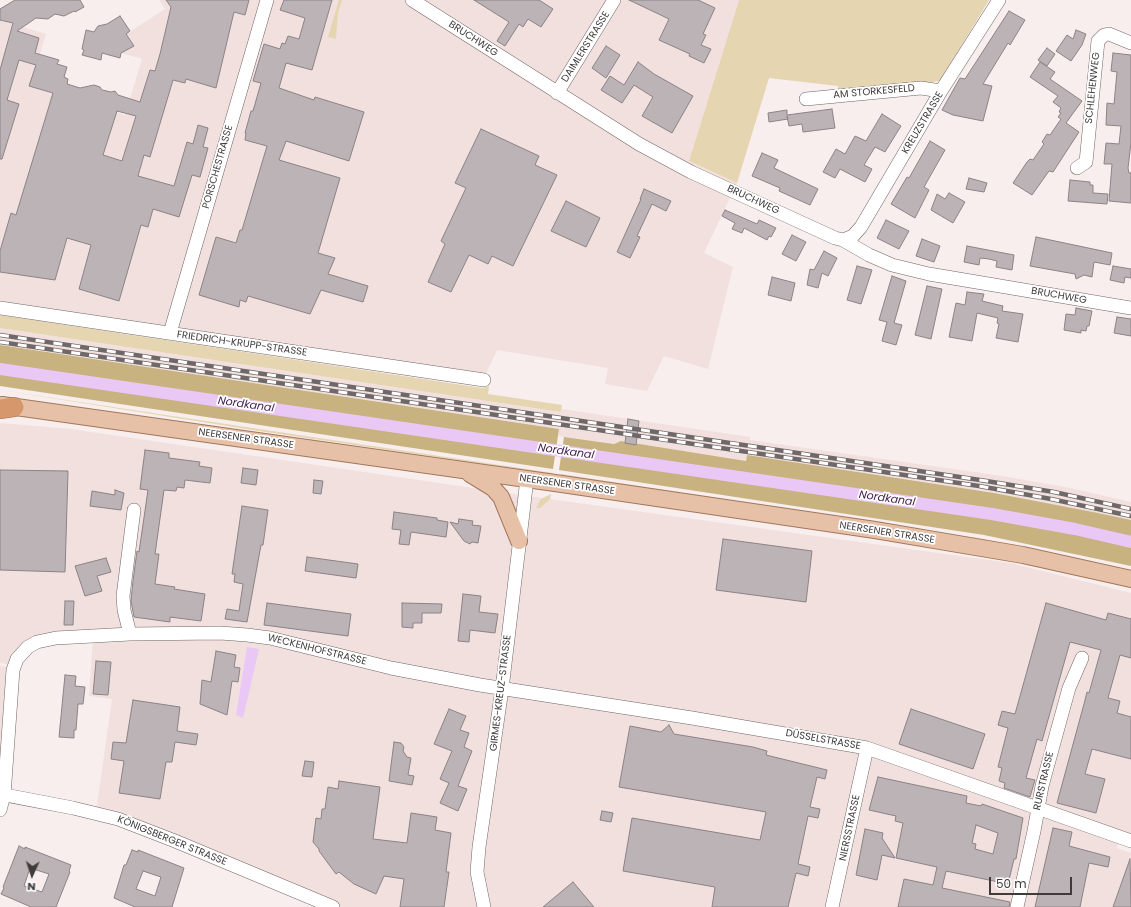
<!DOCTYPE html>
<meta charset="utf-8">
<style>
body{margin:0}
#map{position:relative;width:1131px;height:907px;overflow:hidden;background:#f8eeed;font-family:Poppins,sans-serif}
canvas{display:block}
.north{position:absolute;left:12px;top:855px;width:40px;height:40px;-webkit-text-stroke:3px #fff;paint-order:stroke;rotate:183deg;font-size:11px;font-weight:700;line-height:16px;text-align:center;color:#3f3b3b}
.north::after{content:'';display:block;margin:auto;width:14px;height:18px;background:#3f3b3b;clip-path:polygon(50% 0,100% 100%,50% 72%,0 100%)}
.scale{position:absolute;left:989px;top:877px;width:83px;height:18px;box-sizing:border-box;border:2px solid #3f3b3b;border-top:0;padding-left:5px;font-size:12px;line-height:14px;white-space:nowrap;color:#3f3b3b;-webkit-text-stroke:3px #fff;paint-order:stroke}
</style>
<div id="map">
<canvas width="1131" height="907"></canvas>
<div class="north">N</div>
<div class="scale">50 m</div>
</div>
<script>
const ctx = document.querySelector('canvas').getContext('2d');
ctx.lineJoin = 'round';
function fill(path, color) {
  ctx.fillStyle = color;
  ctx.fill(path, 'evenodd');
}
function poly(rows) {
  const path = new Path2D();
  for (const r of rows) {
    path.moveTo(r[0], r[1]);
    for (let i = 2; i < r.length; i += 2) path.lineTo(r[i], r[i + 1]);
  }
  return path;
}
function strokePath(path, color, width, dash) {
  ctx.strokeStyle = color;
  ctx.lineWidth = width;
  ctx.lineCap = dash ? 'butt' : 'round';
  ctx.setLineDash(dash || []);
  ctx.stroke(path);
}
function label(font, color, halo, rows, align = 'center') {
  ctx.font = font + ' Poppins,sans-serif';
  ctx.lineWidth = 3.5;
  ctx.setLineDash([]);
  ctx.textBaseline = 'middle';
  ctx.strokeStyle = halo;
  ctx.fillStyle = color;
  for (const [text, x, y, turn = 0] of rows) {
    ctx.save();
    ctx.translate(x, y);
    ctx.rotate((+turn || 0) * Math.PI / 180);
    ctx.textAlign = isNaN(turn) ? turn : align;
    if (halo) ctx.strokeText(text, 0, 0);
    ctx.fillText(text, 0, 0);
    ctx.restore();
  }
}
const built = poly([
 [159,0,739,0,689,161,737,183,704,253,733,267,708,369,664,356,647,391,605,384,608,368,497,350,485,376,0,305,0,20,46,34,30,86,125,115,142,59,104,48,165,9],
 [0,328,561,412,562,409,750,437,750,440,996,475,1066,487,1131,502,1131,520,994,493,747,455,746,461,621,441,614,444,558,436,559,429,0,345],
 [0,423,71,429,528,496,1010,563,1131,593,1131,837,1120,833,1117,848,1131,853,1131,907,336,907,96,812,112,699,89,696,93,636,48,639,14,665,0,663],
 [0,666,14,668,0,794]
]);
const green = poly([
 [339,0,342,0,338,13,336,39,328,37],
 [739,0,989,0,940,81,838,93,838,86,769,78,737,183,689,161],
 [0,315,482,388,489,386,488,394,562,405,561,412,0,328],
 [0,390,259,429,553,473,553,474,259,431],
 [561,474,984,539,1131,571,561,476],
 [551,494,550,499,540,508,536,508,541,499]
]);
const forest = poly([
 [0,345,559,429,553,469,0,386],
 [564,437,614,444,621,441,746,461,747,455,994,493,1098,513,1131,520,1131,566,984,535,559,470]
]);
const water = poly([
 [247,647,259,649,243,718,236,715]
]);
const canal = poly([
 [0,369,992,514,1075,529,1131,542]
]);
const building = poly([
 [15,0,80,0,84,7,75,12,74,11,64,16,55,14,48,19,36,18,17,31,39,38,35,53,59,60,57,64,67,67,64,77,68,79,67,84,80,88,94,85,100,87,102,90,111,92,115,91,118,95,140,102,150,70,155,71,160,54,171,7,166,0,249,0,245,15,234,12,216,88,186,79,185,83,173,80,150,157,144,155,138,176,174,186,187,142,193,144,198,125,208,128,203,147,208,148,200,177,192,175,179,217,153,209,148,227,141,225,119,301,79,289,91,245,67,238,55,280,0,272,0,251,11,213,16,215,53,93,29,86,36,65,19,60,7,100,19,104,2,159,0,159,0,70,13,23,0,20,0,9,15,0],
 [117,111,136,116,122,161,103,155,117,111],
 [284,0,332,0,312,70,286,63,279,88,314,100,315,97,364,112,349,161,286,141,279,160,340,178,318,253,335,258,328,274,368,286,363,302,321,290,310,314,248,296,246,302,240,300,239,307,199,295,216,237,236,243,240,230,242,230,267,146,245,140,246,133,245,133,251,111,253,111,261,83,253,81,264,44,280,49,282,43,285,44,288,36,299,39,305,18,280,10,284,0],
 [474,0,539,0,553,9,541,27,528,19,523,27,519,24,505,46,497,41,509,22,474,0],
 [629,0,698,0,715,8,703,34,706,35,701,45,711,49,704,63,689,56,690,54,659,40,669,19,629,0],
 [1009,11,1025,20,1010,45,1008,43,983,84,992,86,983,121,953,115,942,110,960,78,965,79,1009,11],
 [120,16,130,31,126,34,134,46,121,53,120,58,102,53,101,60,82,55,84,50,82,49,86,30,94,32,98,26,107,24,120,16],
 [1076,30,1086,34,1082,45,1071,61,1056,51,1067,35,1073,39,1076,30],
 [606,46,620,55,606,78,592,68,606,46],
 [1047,48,1055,54,1047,66,1038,60,1047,48],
 [1113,53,1131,55,1131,143,1128,168,1129,173,1131,173,1131,203,1109,201,1112,164,1104,164,1106,143,1119,144,1121,126,1106,125,1107,103,1114,104,1117,72,1111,71,1113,53],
 [638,62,654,74,693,96,672,133,642,116,653,97,634,85,622,103,601,90,610,76,624,85,638,62],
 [1040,62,1055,72,1050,79,1082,101,1066,123,1079,132,1053,172,1049,171,1032,195,1013,183,1027,162,1030,159,1033,160,1044,144,1042,142,1047,134,1050,135,1061,119,1058,117,1061,113,1059,112,1061,108,1053,102,1058,96,1030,77,1040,62],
 [832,109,835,128,803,132,802,124,789,126,787,116,788,119,769,122,768,113,787,110,787,115,832,109],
 [882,114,901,126,885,152,875,147,864,165,872,169,865,182,840,169,835,178,823,172,836,149,845,154,855,136,866,141,882,114],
 [481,129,539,156,535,165,557,175,513,266,492,256,488,264,469,255,451,292,428,282,445,244,441,241,466,188,455,183,481,129],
 [930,141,945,150,924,187,929,190,915,218,891,204,907,177,909,178,930,141],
 [762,153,778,160,774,168,818,189,810,205,779,191,780,188,752,176,762,153],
 [969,178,987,183,984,192,966,189,969,178],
 [1070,180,1090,182,1090,185,1093,185,1093,193,1108,194,1107,204,1068,201,1070,180],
 [644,189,671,201,666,211,652,204,637,236,640,237,630,258,617,252,641,199,640,199,644,189],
 [949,193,965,202,953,223,931,210,937,194,945,199,949,193],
 [566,201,600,218,586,247,551,231,566,201],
 [725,210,757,224,759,220,776,228,771,237,769,236,767,240,744,228,742,233,732,229,735,223,722,216,725,210],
 [886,220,909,231,899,249,877,238,886,220],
 [792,235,806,242,796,261,782,254,792,235],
 [1036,237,1112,253,1110,265,1094,262,1092,277,1084,275,1076,279,1075,274,1030,266,1036,237],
 [922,239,940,246,934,262,916,256,922,239],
 [967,246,1014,255,1012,270,996,267,997,261,989,259,980,258,979,265,964,262,967,246],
 [824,251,837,258,828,276,822,273,818,288,807,285,810,269,814,270,824,251],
 [857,266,872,270,861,304,847,300,857,266],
 [1113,266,1131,269,1131,278,1125,277,1124,283,1110,280,1113,266],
 [892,276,906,281,894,323,902,325,896,345,882,341,887,322,879,320,892,276],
 [772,277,795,283,791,301,768,295,772,277],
 [927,286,942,289,931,339,915,335,927,286],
 [967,292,984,294,982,301,1003,306,1002,311,1023,314,1018,342,996,338,999,324,997,323,998,318,977,313,972,341,949,337,956,303,965,305,967,292],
 [1076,308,1092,311,1089,326,1087,326,1086,331,1081,330,1081,333,1064,330,1066,314,1075,315,1076,308],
 [1117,317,1131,319,1131,336,1114,333,1117,317],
 [628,419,639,421,636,445,625,443,628,419],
 [145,450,169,453,169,458,200,462,199,466,212,468,210,483,185,480,184,488,177,487,176,491,164,490,155,554,159,554,155,584,175,587,174,589,205,594,201,621,170,617,170,622,134,617,131,601,133,581,137,551,139,552,148,490,140,489,145,450],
 [243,468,258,470,256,485,241,483,243,468],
 [0,470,68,471,65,572,0,570,0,470],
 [314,480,323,481,321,494,313,493,314,480],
 [115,490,124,493,121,510,90,506,92,491,115,495,115,490],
 [242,506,268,510,263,545,261,545,247,622,225,619,227,609,239,611,243,584,234,582,235,574,232,574,242,506],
 [394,512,437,518,437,520,448,522,446,537,411,532,409,545,399,544,401,530,392,529,394,512],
 [459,519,473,521,472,525,481,526,478,543,472,542,470,544,464,541,450,522,458,524,459,519],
 [723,539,812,551,806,602,716,590,723,539],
 [307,557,358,564,356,578,305,571,307,557],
 [106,558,111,572,97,576,102,591,85,596,75,566,106,558],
 [463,594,481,596,479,612,498,614,495,633,470,630,469,642,458,641,463,594],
 [65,601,74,601,73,625,64,625,65,601],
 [267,603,351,614,348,636,264,625,267,603],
 [402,603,442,604,441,613,422,613,422,623,413,623,413,628,402,627,402,603],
 [1046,603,1106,620,1108,613,1131,619,1131,658,1120,655,1108,698,1120,701,1117,713,1131,717,1131,759,1092,749,1085,774,1105,779,1096,813,1057,803,1084,704,1087,692,1089,693,1101,650,1070,642,1042,741,1037,739,1026,778,1035,780,1030,797,1004,788,1005,783,999,781,1002,768,998,767,1008,728,998,725,1002,711,1015,714,1046,603],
 [216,651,236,655,234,667,240,668,238,682,232,681,227,715,200,704,202,680,211,682,216,651],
 [96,661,111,662,108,695,93,694,96,661],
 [65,675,76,676,75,686,85,687,83,704,78,704,76,730,74,730,74,738,59,737,65,675],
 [133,700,180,707,177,731,198,734,196,745,175,742,172,762,166,762,160,799,119,793,124,761,111,759,113,742,126,743,133,700],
 [449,709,466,716,460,730,469,733,464,747,472,751,458,786,467,789,458,811,440,803,449,783,440,779,452,751,434,744,449,709],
 [911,709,985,734,973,769,899,744,911,709],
 [669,725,674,734,753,747,767,751,766,755,827,770,825,779,817,777,810,807,820,809,818,818,808,816,798,864,810,867,808,876,796,873,788,907,712,907,715,887,623,871,632,818,760,840,766,812,619,787,630,726,661,732,669,725],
 [394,742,401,743,404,747,403,751,407,757,411,758,408,775,414,776,412,785,389,781,394,742],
 [305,761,314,762,312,777,302,776,305,761],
 [878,777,967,796,966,803,981,806,982,804,1023,818,1016,859,1014,859,1008,884,946,871,942,888,1010,902,1009,907,898,907,904,879,933,885,937,867,896,858,903,823,895,821,896,816,869,810,878,777],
 [976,825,998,833,993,854,975,849,976,844,972,843,976,825],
 [339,781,380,787,373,839,407,843,411,813,437,817,435,830,451,833,446,872,449,872,444,907,400,907,404,879,384,876,376,894,354,884,339,872,336,874,319,851,319,849,313,842,316,818,321,819,322,809,325,809,328,787,338,789,339,781],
 [602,811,613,813,611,822,600,820,602,811],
 [1053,828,1072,832,1069,846,1110,857,1108,867,1089,863,1080,907,1035,907,1053,828],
 [865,829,883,833,882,838,895,858,882,855,877,880,856,875,865,829],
 [19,846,25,849,25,847,71,865,69,871,70,872,56,907,31,907,1,894,4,888,3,887,19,846],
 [30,868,49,874,42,892,24,886,30,868],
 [132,850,138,852,138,850,184,868,172,907,135,907,114,898,124,865,126,865,132,850],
 [143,871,161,877,155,896,136,889,143,871],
 [1130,859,1131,907,1113,907,1130,859],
 [573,882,594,907,543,907,573,882]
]);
const minor = poly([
 [412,0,639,144,691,172,835,238,843,240,869,255,892,265,929,274,1131,308],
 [557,93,614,0],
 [806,99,921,88,941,91],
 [1077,168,1086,162,1098,41,1104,35,1109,34,1131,43],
 [843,240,853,236,861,227,941,91,999,0],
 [0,308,484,380],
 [170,333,267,0],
 [130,634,124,610,123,596,134,510],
 [0,794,73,808,118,819,175,841,333,907],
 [0,810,4,795,13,670,17,659,28,647,37,642,56,638,130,634,220,633,247,635,270,638,391,668,480,685,692,718,867,748,1131,841],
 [484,907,477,872,479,847,502,689,527,479],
 [832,907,867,748],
 [1017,907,1034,831,1042,786,1069,688,1082,658]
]);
const major = poly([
 [2,405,555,483,875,530,1023,555,1131,579],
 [470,474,493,488,501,497,519,541]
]);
const highway = poly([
 [0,409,14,407]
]);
const rail = poly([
 [0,335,980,480,1054,492,1131,509],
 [0,342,979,486,1051,499,1131,516]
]);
const streetNames = [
 ["BRUCHWEG",473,39,33],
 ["DAIMLERSTRASSE",586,47,-58],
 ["SCHLEHENWEG",1093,88,-84],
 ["AM STORKESFELD",874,92,-5],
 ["KREUZSTRASSE",923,123,-59],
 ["PORSCHESTRASSE",218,167,-74],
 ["BRUCHWEG",753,200,25],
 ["BRUCHWEG",1059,296,10],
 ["FRIEDRICH-KRUPP-STRASSE",242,344,8],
 ["NEERSENER STRASSE",246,439,8],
 ["NEERSENER STRASSE",567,485,8],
 ["NEERSENER STRASSE",887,533,9],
 ["WECKENHOFSTRASSE",317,650,14],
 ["GIRMES-KREUZ-STRASSE",501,693,-83],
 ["DÜSSELSTRASSE",823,740,10],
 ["RURSTRASSE",1044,781,-77],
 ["NIERSSTRASSE",850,828,-78],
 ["KÖNIGSBERGER STRASSE",172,841,22]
];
const waterNames = [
 ["Nordkanal",246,405,8],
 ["Nordkanal",566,452,8],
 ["Nordkanal",887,499,8]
];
fill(built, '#f2e0df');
fill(green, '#e5d5b1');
fill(forest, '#c8b27f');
fill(water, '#e9c8f6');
strokePath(canal, '#e9c8f6', 12);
fill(building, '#bbb3b6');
strokePath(building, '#8b8386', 1);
strokePath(minor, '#6f6666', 14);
strokePath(major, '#a2775b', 18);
strokePath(highway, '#a2775b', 20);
strokePath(minor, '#fff', 13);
strokePath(major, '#e7c1a7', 16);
strokePath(highway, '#d7976c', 19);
strokePath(rail, '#6e6868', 4.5);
strokePath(rail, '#fff', 3, [9]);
label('10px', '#3f3b3b', '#fff', streetNames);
label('italic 11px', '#3e164c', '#fff', waterNames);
</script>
